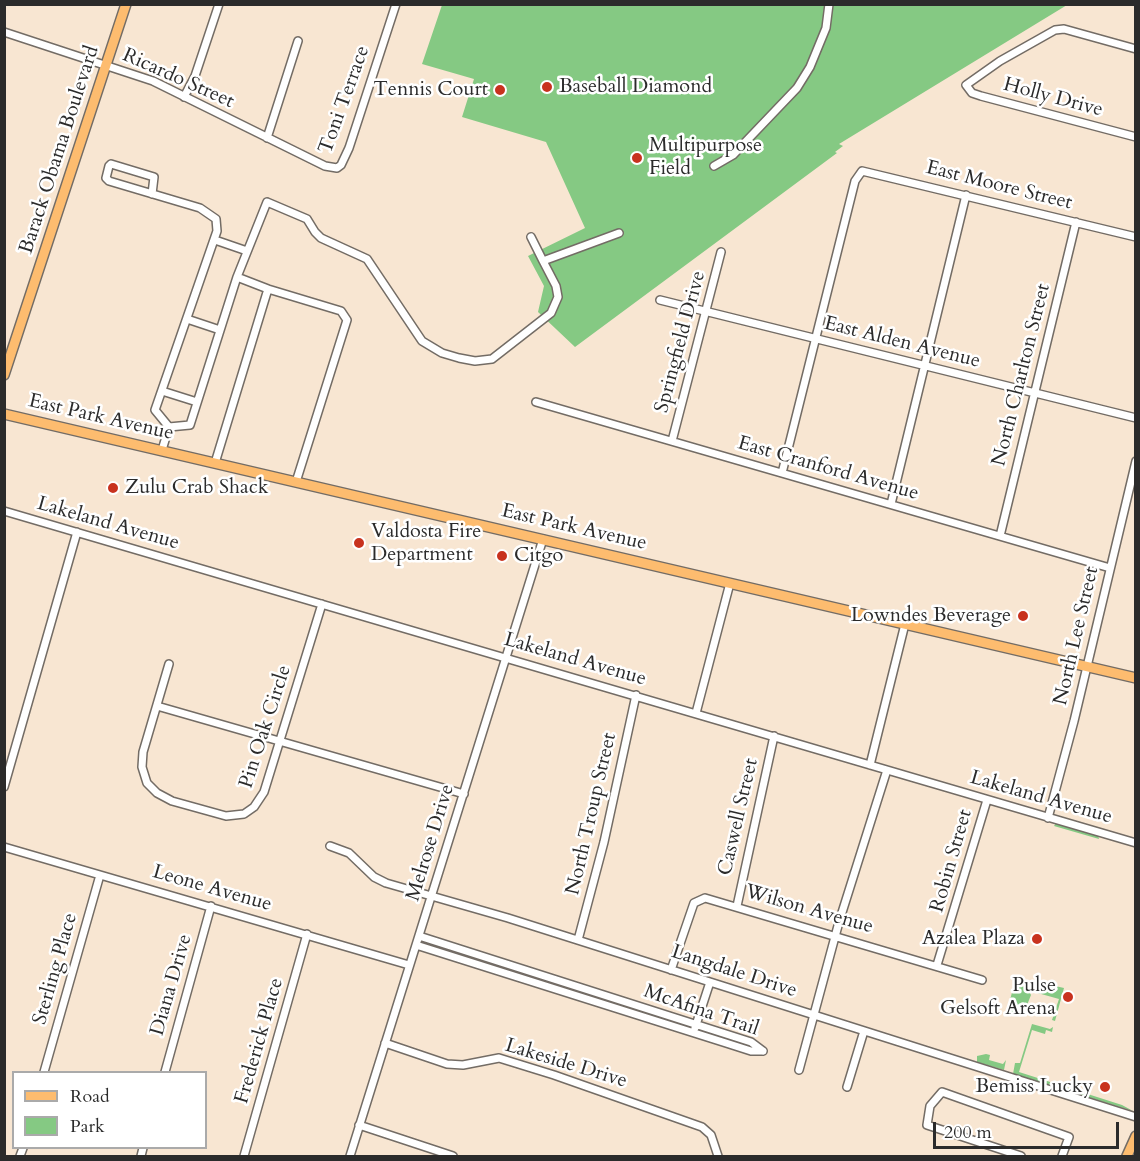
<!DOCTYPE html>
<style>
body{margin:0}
#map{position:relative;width:1140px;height:1161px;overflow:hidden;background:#f8e6d2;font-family:Cardo,serif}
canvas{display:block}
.frame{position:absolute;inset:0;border:6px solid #2b2b2b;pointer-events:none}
.legend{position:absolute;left:12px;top:1071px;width:195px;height:78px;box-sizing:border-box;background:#fff;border:2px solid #aaa;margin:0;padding:8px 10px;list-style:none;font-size:18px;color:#2b2b2b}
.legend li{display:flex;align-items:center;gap:12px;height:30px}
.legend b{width:30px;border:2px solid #aaa}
.scale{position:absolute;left:933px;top:1122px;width:186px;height:27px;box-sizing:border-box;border:3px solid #2b2b2b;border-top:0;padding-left:8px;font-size:18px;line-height:21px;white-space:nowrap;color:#2b2b2b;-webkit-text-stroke:4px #fff;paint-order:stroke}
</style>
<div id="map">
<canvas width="1140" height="1161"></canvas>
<div class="frame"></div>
<ul class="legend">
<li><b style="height:8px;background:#fdbc6f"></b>Road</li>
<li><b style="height:16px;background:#85c983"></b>Park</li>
</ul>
<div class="scale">200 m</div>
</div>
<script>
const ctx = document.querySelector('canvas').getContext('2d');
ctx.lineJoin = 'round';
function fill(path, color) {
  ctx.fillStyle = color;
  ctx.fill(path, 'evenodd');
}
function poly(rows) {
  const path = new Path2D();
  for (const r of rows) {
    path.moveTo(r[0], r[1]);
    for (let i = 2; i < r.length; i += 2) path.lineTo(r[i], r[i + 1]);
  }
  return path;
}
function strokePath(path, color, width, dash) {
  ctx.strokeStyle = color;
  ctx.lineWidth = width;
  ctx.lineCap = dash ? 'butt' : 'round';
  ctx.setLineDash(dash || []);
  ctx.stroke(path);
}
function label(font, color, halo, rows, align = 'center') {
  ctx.font = font + ' Cardo,serif';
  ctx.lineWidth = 5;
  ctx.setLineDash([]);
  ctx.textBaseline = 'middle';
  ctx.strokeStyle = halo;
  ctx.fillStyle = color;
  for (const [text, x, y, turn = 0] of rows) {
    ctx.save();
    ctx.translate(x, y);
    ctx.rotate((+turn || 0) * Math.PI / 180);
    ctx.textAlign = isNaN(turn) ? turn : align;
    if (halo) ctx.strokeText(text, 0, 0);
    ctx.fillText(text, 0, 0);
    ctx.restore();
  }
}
const green = poly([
 [442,5,1067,5,839,144,843,146,835,152,837,153,575,347,538,312,544,286,528,256,585,228,546,142,462,117,474,79,422,64],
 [1056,823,1098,835,1099,839,1054,826],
 [1042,983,1064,988,1055,1021,1052,1020,1059,999,1034,992,1031,987,1040,990],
 [1014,985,1027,987,1031,995,1023,1015,1007,1011],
 [1032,1024,1050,1029,1053,1027,1052,1032,1046,1030,1045,1034,1032,1030,1019,1072,1122,1105,1133,1111,1013,1074,1015,1063,1020,1063],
 [986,1054,990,1055,989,1060,1003,1064,1006,1060,1004,1070,977,1062,977,1056]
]);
const minor = poly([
 [4,32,153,81,325,166,337,168,341,165,349,148,396,4],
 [1136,49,1064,29,1055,30,1000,61,966,85,972,93,981,96,1136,137],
 [184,97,195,76,219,4],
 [267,138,298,41],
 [714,166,733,155,797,88,810,67,826,28,829,4],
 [152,194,154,177,111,164,109,166,106,178,109,181,200,208,216,219,217,231,155,410,169,427,162,450],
 [531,237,543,261,619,233],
 [215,240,247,251],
 [268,289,341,311,347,320,296,482],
 [660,300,1136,418],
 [187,319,220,330],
 [162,391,197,402],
 [536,402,1110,568],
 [169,427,190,425,237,277],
 [672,441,721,252],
 [215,463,268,289,237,277,267,202,307,219,315,232,321,238,367,259,422,341,442,353,459,358,475,361,492,359,551,313,558,297,556,286,543,261],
 [782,473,855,181,862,171,1136,237],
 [891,504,966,195],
 [4,511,1136,843],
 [1000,536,1076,222],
 [169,664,143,752,142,767,147,783,157,793,172,801,226,816,244,814,254,807,264,792,322,604],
 [157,706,464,794],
 [696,713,730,583],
 [870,765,905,624],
 [4,787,77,532],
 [1048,818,1074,721,1136,461],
 [330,846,349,853,374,877,386,883,508,918,1136,1117],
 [4,847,409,965],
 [737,906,774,736],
 [419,936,751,1042,763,1051],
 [578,940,604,842,636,695],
 [416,945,726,1043,751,1051,763,1051],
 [937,965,987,800],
 [671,970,694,903,705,898,982,980],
 [695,1028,710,982],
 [385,1043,447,1064,463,1065,499,1058,554,1075,702,1127,711,1135,718,1156],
 [799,1070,839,922,887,770],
 [44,1072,100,875],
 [165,1072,211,906],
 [847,1087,864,1031],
 [359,1125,453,1156],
 [20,1156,23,1148],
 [141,1156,143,1148],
 [244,1156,307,934],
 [350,1156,543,539],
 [1021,1156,927,1125,930,1106,942,1092,1069,1137,1062,1156]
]);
const major = poly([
 [4,375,126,4],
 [4,414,1136,678],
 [1127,1156,1136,1136]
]);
const markers = [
 [547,87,6,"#c8321e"],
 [500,90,6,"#c8321e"],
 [637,158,6,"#c8321e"],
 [113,488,6,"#c8321e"],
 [359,543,6,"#c8321e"],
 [502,556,6,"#c8321e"],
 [1023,616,6,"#c8321e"],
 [1037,939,6,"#c8321e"],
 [1068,997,6,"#c8321e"],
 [1105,1087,6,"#c8321e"]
];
const streetNames = [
 ["Ricardo Street",178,79,24],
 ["Holly Drive",1053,98,15],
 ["Toni Terrace",345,100,-70],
 ["Barack Obama Boulevard",60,150,-72],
 ["East Moore Street",999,186,14],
 ["Springfield Drive",681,342,-75],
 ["East Alden Avenue",902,343,14],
 ["North Charlton Street",1022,375,-76],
 ["East Park Avenue",101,418,13],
 ["East Cranford Avenue",828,469,16],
 ["Lakeland Avenue",108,524,16],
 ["East Park Avenue",574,528,13],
 ["North Lee Street",1077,636,-77],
 ["Lakeland Avenue",575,660,16],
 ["Pin Oak Circle",266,727,-72],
 ["Lakeland Avenue",1041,798,16],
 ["North Troup Street",592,814,-77],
 ["Caswell Street",739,817,-77],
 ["Melrose Drive",431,843,-73],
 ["Robin Street",952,861,-74],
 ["Leone Avenue",212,889,16],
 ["Wilson Avenue",809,910,16],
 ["Sterling Place",56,969,-74],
 ["Langdale Drive",734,972,18],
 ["Diana Drive",172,985,-74],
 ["McAfina Trail",701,1011,19],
 ["Frederick Place",260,1041,-74],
 ["Lakeside Drive",566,1064,17]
];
const poiNames = [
 ["Baseball Diamond",559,87],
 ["Tennis Court",488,90,"right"],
 ["Multipurpose",649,146],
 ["Field",649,169],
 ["Zulu Crab Shack",125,488],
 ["Valdosta Fire",371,532],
 ["Department",371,555],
 ["Citgo",514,556],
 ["Lowndes Beverage",1011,616,"right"],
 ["Azalea Plaza",1025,939,"right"],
 ["Pulse",1056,986,"right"],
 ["Gelsoft Arena",1056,1009,"right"],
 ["Bemiss Lucky",1093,1087,"right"]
];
fill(green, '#85c983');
strokePath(minor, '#736c65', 10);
strokePath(major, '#736c65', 12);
strokePath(minor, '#fff', 7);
strokePath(major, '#fdbc6f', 9);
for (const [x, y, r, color] of markers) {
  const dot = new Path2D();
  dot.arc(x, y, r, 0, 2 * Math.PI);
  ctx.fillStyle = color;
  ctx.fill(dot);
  strokePath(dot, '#fff', 2);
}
label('20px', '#2b2b2b', '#fff', streetNames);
label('20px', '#2b2b2b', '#fff', poiNames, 'left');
</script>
